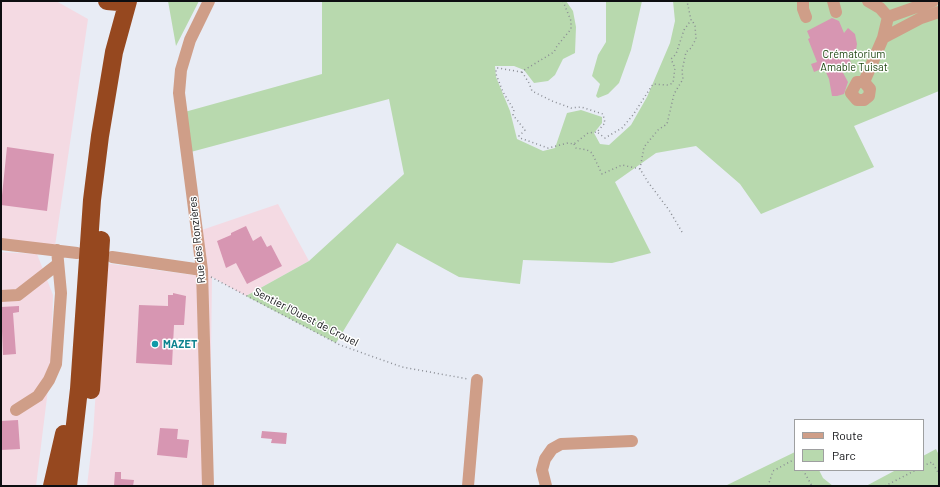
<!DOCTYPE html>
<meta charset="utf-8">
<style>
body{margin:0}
#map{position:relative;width:940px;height:487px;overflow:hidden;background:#e8ecf5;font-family:Barlow,sans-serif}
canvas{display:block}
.frame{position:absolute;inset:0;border:2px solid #0d0e11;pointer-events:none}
.legend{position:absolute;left:794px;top:419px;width:130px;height:52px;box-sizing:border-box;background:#fff;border:1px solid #9e9fa0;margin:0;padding:5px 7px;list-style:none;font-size:12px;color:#0d0e11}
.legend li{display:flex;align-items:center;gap:8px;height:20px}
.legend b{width:20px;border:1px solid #9e9fa0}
</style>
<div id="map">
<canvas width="940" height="487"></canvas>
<div class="frame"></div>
<ul class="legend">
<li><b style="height:5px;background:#cf9e88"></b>Route</li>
<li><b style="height:11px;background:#b8d9ae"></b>Parc</li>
</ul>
</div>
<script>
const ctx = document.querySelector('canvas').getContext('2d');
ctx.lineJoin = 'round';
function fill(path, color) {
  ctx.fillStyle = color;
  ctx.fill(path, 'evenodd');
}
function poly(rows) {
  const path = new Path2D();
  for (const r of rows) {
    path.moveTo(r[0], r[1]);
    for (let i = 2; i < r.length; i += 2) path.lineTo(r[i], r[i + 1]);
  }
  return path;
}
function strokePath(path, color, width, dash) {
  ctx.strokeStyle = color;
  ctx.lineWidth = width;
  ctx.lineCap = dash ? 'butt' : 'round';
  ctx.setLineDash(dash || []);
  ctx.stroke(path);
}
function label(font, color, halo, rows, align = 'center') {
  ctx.font = font + ' Barlow,sans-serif';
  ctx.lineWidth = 3;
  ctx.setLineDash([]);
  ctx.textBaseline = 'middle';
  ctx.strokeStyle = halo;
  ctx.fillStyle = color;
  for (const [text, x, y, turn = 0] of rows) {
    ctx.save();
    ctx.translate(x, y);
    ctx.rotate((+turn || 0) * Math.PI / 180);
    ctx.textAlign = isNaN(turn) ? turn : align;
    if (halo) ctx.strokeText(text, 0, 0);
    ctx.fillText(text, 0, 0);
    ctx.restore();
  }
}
const industrial = poly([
 [1,1,56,1,88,19,55,246,1,239],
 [278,204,309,261,246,296,212,277,210,427,213,486,87,486,93,435,104,263,201,276,196,232],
 [1,252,37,254,53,295,51,365,36,486,1,486]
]);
const green = poly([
 [168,1,199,1,176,46],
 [322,1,566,1,573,11,576,27,575,53,563,59,555,75,548,81,534,83,524,70,514,66,495,66,496,77,510,111,517,139,543,151,555,148,567,113,581,110,602,117,602,123,594,133,600,144,609,145,631,125,647,97,670,43,675,21,673,1,936,1,939,9,939,91,854,126,874,167,761,214,740,184,696,146,656,153,615,182,651,253,612,263,523,260,520,284,459,277,397,243,336,343,246,296,309,261,404,174,389,99,187,153,181,113,322,74],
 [606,1,642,1,631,50,619,83,608,94,598,98,596,96,600,84,592,76,598,55,606,42],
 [936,449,939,455,939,486,866,486,896,470,923,470,923,456],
 [795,452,795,470,819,470,823,478,833,486,725,486]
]);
const building = poly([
 [832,18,839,21,844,33,848,28,855,34,857,44,855,56,849,58,852,65,842,71,848,82,844,94,837,96,832,96,829,79,824,68,814,72,811,64,817,62,808,39,810,38,807,31],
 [7,147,54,154,47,211,1,205],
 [246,226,253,241,261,236,267,247,271,245,282,266,247,284,236,263,226,268,217,241,231,235,231,233],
 [173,293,186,296,184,325,174,325,172,365,136,363,139,305,168,306,168,295,173,295],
 [19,306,19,312,13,313,16,354,3,355,1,307],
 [18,420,20,449,1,450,1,421],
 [160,428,178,429,177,439,189,440,187,458,157,455],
 [262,431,287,433,286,444,271,443,272,439,261,438],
 [115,472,121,472,121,479,134,480,133,486,114,486]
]);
const path = poly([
 [563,1,571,21,571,29,557,46,554,52,521,72,498,68,496,69,496,74,503,92,514,110,513,115,525,130,519,136,520,138,548,148,568,143,574,144,588,133,597,132],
 [522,72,529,83,532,91,552,101,571,108,581,107,603,114,605,123,597,132,605,138,622,128,633,115,653,84,668,85,673,83,675,68,671,59,676,54,684,30,691,20,687,1],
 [574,144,576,148,587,150,592,153,602,174,622,165,640,169,648,182,669,210,682,232],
 [640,169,644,147,658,130,667,124,674,94,683,79,682,71,686,52,691,48,696,39,695,26,692,20],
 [211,277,340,345,402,367,468,379],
 [923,466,932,462,939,474],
 [803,470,812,486],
 [768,486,773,471,795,459],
 [885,486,916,470]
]);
const minor = poly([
 [803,1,803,9,806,17],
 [833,1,836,12],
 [868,1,880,8,888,17,933,1],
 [883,38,921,18,939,12],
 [864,82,870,89,869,96,864,100,857,100,851,93,857,82,864,82,883,38,888,17],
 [1,244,77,253],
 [112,257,202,270],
 [1,296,18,295,58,264],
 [16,410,38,396,49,380,56,364,61,293,57,250],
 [208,486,202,270,179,93,181,70,190,40,209,1],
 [468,486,477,380],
 [546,486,542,470,545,459,552,449,561,444,632,441]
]);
const highway = poly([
 [107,1,119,2],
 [91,390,101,240],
 [52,486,64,434],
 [68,486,79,389,92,200,100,136,114,52,128,1]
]);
const markers = [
 [155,344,4,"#0f9aa8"]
];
const parkNames = [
 ["Crématorium",854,54],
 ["Amable Tuisat",854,67]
];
const streetNames = [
 ["Rue des Ronzières",197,240,-96],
 ["Sentier l'Ouest de Crouel",306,317,27]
];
const cultureNames = [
 ["MAZET",163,344]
];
fill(industrial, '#f4dae3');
fill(green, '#b8d9ae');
fill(building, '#d796b2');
strokePath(path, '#8a8d94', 1.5, [1, 3]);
strokePath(minor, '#cf9e88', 12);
strokePath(highway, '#96481f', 18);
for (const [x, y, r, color] of markers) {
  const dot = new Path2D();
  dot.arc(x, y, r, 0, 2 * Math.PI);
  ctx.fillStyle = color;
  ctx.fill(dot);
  strokePath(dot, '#fff', 1.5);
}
label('11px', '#1f4712', '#fff', parkNames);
label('11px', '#0d0e11', '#fff', streetNames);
label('bold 11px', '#0d838f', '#fff', cultureNames, 'left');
</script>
